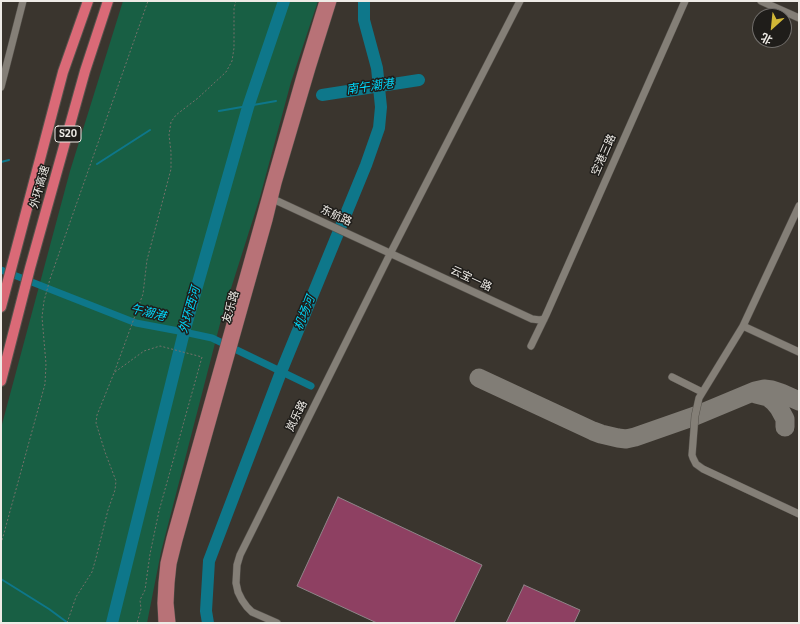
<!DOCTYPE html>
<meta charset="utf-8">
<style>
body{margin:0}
#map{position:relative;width:800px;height:624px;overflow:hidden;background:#3a352e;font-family:Bitter,"Noto Sans SC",serif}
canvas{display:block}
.frame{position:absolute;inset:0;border:2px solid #eeebe6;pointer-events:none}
.north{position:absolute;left:752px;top:8px;width:40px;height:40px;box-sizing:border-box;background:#1f1d1a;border:1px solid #726f6c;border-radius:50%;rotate:207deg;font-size:11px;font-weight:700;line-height:16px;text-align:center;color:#eeebe6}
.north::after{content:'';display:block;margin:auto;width:14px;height:18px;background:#d1b736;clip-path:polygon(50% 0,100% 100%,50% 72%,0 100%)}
</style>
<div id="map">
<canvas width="800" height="624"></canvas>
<div class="frame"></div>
<div class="north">北</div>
</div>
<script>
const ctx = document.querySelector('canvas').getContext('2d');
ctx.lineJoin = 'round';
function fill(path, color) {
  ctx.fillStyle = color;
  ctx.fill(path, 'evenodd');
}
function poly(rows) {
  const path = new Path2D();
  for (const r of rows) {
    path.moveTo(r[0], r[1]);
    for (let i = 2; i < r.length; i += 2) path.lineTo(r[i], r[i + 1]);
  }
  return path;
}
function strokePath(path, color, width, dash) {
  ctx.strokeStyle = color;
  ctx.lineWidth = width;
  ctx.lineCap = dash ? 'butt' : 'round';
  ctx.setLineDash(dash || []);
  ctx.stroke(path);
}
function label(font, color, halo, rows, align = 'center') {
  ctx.font = font + ' Bitter,"Noto Sans SC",serif';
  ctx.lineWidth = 3;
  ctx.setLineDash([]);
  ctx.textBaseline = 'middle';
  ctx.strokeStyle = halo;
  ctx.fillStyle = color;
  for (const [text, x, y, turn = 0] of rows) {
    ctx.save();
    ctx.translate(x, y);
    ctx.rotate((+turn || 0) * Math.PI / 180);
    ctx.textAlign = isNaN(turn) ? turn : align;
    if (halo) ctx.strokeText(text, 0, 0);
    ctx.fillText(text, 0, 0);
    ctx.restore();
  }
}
const green = poly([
 [123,1,318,1,291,82,260,197,221,320,161,552,147,623,1,623,1,428,70,171]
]);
const stream = poly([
 [219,111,276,101],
 [1,162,9,160],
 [97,164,150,130],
 [1,579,49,609,68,623]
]);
const canal = poly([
 [1,270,136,323,184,332,212,338,311,386]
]);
const river = poly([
 [322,95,419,80],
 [112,623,184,332,248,107,284,1],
 [208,623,206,611,209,561,281,372,366,165,379,128,381,107,377,68,364,20,364,1]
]);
const taxiway = poly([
 [479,378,593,431,601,434,618,438,626,439,635,437,695,416,755,391,764,389,772,390,781,393,799,401],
 [756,394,768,397,774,402,779,408,785,419,785,427]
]);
const building = poly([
 [338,497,482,565,454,623,377,623,297,586,338,497],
 [524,585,580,610,574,623,506,623,524,585]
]);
const path = poly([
 [115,372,144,351,160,346,202,357,159,511,150,554,145,590,140,600,141,609,137,623],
 [1,544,45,384,46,364,42,317,44,301,50,279,148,1],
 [67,623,76,597,92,572,96,558,108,510,115,490,116,481,105,452,96,423,97,415,114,373,143,294,147,260,171,169,171,152,169,135,171,122,176,115,198,98,226,72,232,61,234,48,234,8,236,1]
]);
const minor = poly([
 [761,1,799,18],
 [1,87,23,1],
 [273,199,532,319,540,320,544,319],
 [799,206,743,326,699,398,695,416,692,455,693,458,696,464,703,469,799,514],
 [743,326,799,352],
 [531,346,546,315,685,1],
 [672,377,702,392],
 [277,623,252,612,247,607,242,600,238,592,236,583,237,565,240,555,390,254,520,1]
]);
const major = poly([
 [163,623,162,603,163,583,165,563,171,538,261,217,271,181,304,66,324,1],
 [171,623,169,603,170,583,172,564,178,540,268,220,277,183,311,68,332,1]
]);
const highway = poly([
 [1,307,63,72,88,1],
 [1,381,30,268,85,71,108,1]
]);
const shields = [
 [68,134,26]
];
const shieldNames = [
 ["S20",68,134]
];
const streetNames = [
 ["空港三路",604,155,-66],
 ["外环高速",40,187,-74],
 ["东航路",336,216,25],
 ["云宝一路",471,279,25],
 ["友乐路",231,307,-74],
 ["岚乐路",297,416,-64]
];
const waterNames = [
 ["南午潮港",370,87,-8],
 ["外环西河",190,310,-74],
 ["午潮港",148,313,14],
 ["机场河",305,313,-68]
];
fill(green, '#185f44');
strokePath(stream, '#0e778a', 2);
strokePath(canal, '#0e778a', 7);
strokePath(river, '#0e778a', 12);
strokePath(taxiway, '#817d76', 19);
fill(building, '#8e4062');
strokePath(building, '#908589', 1);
strokePath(minor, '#56524c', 8);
strokePath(major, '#56524c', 10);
strokePath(highway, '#56524c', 12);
strokePath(path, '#75716a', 1, [2, 2]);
strokePath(minor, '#847f77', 7);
strokePath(major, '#b87277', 9);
strokePath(highway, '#da6a77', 10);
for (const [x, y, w] of shields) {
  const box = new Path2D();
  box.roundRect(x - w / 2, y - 8, w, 16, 3);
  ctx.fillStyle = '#1f1d1a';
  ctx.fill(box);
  strokePath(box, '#eeebe6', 1);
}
label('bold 10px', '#eeebe6', null, shieldNames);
label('11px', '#eeebe6', '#1f1d1a', streetNames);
label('italic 12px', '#00d5f7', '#1f1d1a', waterNames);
</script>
